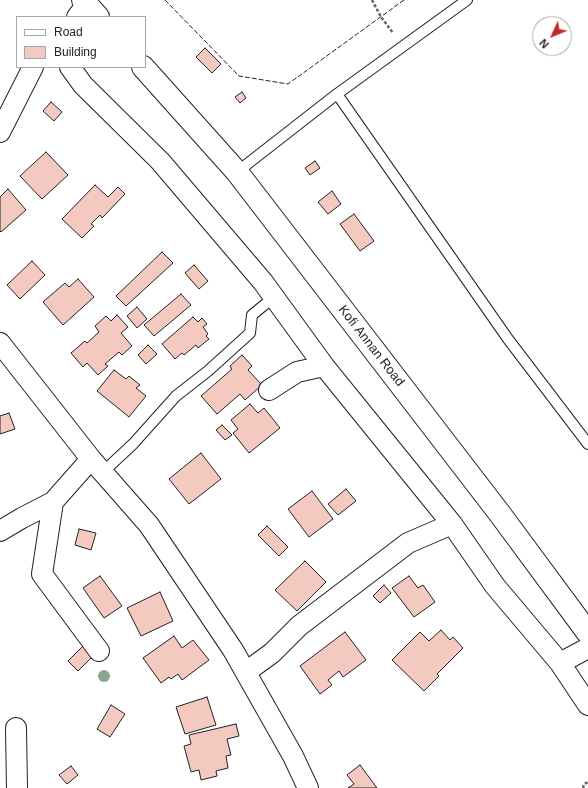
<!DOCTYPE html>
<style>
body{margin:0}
#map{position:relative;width:588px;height:788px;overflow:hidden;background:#fff;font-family:Helvetica,sans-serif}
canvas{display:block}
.legend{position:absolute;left:16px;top:16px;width:130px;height:52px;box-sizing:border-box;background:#fff;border:1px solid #a7a7a7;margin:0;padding:5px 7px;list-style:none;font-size:12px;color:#222}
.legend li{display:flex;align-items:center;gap:8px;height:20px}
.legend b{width:20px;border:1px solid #a7a7a7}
.north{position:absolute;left:532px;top:16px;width:40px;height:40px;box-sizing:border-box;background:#fff;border:1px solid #a7a7a7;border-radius:50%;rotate:226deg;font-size:11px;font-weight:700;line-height:16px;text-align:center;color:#222}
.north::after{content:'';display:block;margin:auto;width:14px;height:18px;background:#c62828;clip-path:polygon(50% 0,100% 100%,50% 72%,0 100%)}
</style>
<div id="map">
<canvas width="588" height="788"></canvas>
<ul class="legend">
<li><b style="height:5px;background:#fff"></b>Road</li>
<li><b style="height:11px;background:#f3c9c0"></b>Building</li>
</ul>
<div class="north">N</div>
</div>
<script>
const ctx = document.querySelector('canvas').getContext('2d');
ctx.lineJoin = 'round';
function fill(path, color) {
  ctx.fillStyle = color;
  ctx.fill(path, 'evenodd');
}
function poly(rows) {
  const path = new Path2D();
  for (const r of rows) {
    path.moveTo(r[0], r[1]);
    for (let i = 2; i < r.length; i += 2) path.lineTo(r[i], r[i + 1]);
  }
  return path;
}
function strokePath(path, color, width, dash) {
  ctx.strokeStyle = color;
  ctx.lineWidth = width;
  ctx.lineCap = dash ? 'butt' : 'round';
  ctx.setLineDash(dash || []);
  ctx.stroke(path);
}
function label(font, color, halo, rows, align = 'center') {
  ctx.font = font + ' Helvetica,sans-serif';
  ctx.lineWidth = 3;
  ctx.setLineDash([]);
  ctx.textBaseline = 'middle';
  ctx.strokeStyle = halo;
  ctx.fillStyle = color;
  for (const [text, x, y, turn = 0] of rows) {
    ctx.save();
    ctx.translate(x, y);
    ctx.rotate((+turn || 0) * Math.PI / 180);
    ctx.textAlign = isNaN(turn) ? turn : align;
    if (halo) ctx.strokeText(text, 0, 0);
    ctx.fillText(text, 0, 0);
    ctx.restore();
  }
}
const building = poly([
 [205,48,221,64,212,73,196,57,205,48],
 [242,92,246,98,240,103,235,97,242,92],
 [51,102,62,112,54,121,43,111,51,102],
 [46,152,68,175,42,199,20,176,46,152],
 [315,161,320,168,310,175,305,168,315,161],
 [95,185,108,197,118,187,125,194,102,218,100,215,91,224,94,226,82,238,62,219,95,185],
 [8,189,26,210,1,232,0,231,0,197,8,189],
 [332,191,341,204,328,214,318,202,332,191],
 [354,214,374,241,360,251,340,224,354,214],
 [162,252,173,263,126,306,116,296,162,252],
 [32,261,45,275,20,299,7,285,32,261],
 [194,265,208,281,199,289,185,273,194,265],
 [78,279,94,297,63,325,43,302,65,283,69,287,78,279],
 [181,294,191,305,154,336,144,325,181,294],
 [137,307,147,319,137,328,127,316,137,307],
 [117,315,128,327,121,333,132,346,122,355,119,352,105,364,108,366,98,375,87,363,83,367,71,353,85,341,87,343,99,332,95,326,106,316,111,321,117,315],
 [193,317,198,322,202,318,207,324,203,327,208,334,206,336,209,339,198,348,196,345,184,355,182,353,175,359,162,344,193,317],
 [148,345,157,354,146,364,138,355,148,345],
 [242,355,252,366,248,370,262,385,245,400,240,394,217,414,201,396,232,369,230,366,242,355],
 [114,370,126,379,129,376,140,385,136,388,146,396,129,417,97,391,114,370],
 [250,404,258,413,264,408,280,428,249,453,233,433,238,429,231,420,250,404],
 [9,413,15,429,0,434,0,416,9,413],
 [222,425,232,435,225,440,216,430,222,425],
 [201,453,221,479,189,504,169,479,201,453],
 [346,489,356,501,338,515,328,504,346,489],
 [312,491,333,519,309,537,288,509,312,491],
 [267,526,288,547,279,556,258,535,267,526],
 [79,529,96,533,91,550,75,545,79,529],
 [305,561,326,582,297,611,275,590,305,561],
 [100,576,122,606,104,618,83,588,100,576],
 [409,576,418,588,423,585,435,602,414,617,392,588,409,576],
 [384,585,391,593,380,603,373,596,384,585],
 [160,592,173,621,141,636,127,608,160,592],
 [441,630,450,640,453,637,463,648,437,674,439,676,424,691,392,660,420,632,429,641,441,630],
 [345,632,366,660,343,677,339,671,328,680,332,685,320,694,300,666,345,632],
 [174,636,182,648,193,640,209,660,182,680,178,674,171,679,169,677,161,683,143,658,174,636],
 [86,643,96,653,78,671,68,661,86,643],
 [207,697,216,725,185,734,176,707,207,697],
 [111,705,125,714,110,737,97,729,111,705],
 [236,724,239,736,227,739,231,755,226,756,228,768,216,771,217,776,201,780,199,770,191,772,184,746,191,744,189,735,236,724],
 [360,765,377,788,348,788,354,784,347,775,360,765],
 [71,766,78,775,67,784,59,775,71,766]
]);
const path = poly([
 [372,0,381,17,393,33],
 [583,788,584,784,588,782]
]);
const lane = poly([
 [337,94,508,339,588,444],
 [237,172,337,94,467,0],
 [103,472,133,444,176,396,208,371,250,333,252,315,274,297]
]);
const street = poly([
 [77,17,87,4],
 [70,67,83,85,160,161,263,282,324,366],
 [0,132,33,67],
 [0,343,91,459,149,525,233,650,293,756,308,788],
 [269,390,297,372,324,366,452,524,495,586,560,663,588,705],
 [91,459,53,502,42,574,99,651],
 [0,531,22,518,53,502],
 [560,663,588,648],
 [246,672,272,653,299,626,408,543,452,524],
 [16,728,17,788]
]);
const primary = poly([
 [83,0,98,17],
 [143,67,237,172,500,514,588,633]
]);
const fence = poly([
 [165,0,239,76,288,84,404,0]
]);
const trees = [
 [104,676]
];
const streetNames = [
 ["Kofi Annan Road",371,346,52]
];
fill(building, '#f3c9c0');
strokePath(building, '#222', 1);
strokePath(lane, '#222', 12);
strokePath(street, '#222', 22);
strokePath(primary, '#222', 24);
strokePath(path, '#646464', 2.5, [3, 2]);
strokePath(lane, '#fff', 10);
strokePath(street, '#fff', 20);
strokePath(primary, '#fff', 22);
strokePath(fence, '#222', 1, [5, 2]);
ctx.fillStyle = '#8da692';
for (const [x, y] of trees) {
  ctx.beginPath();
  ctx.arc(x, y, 6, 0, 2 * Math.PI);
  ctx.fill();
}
label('13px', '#222', '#fff', streetNames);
</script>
